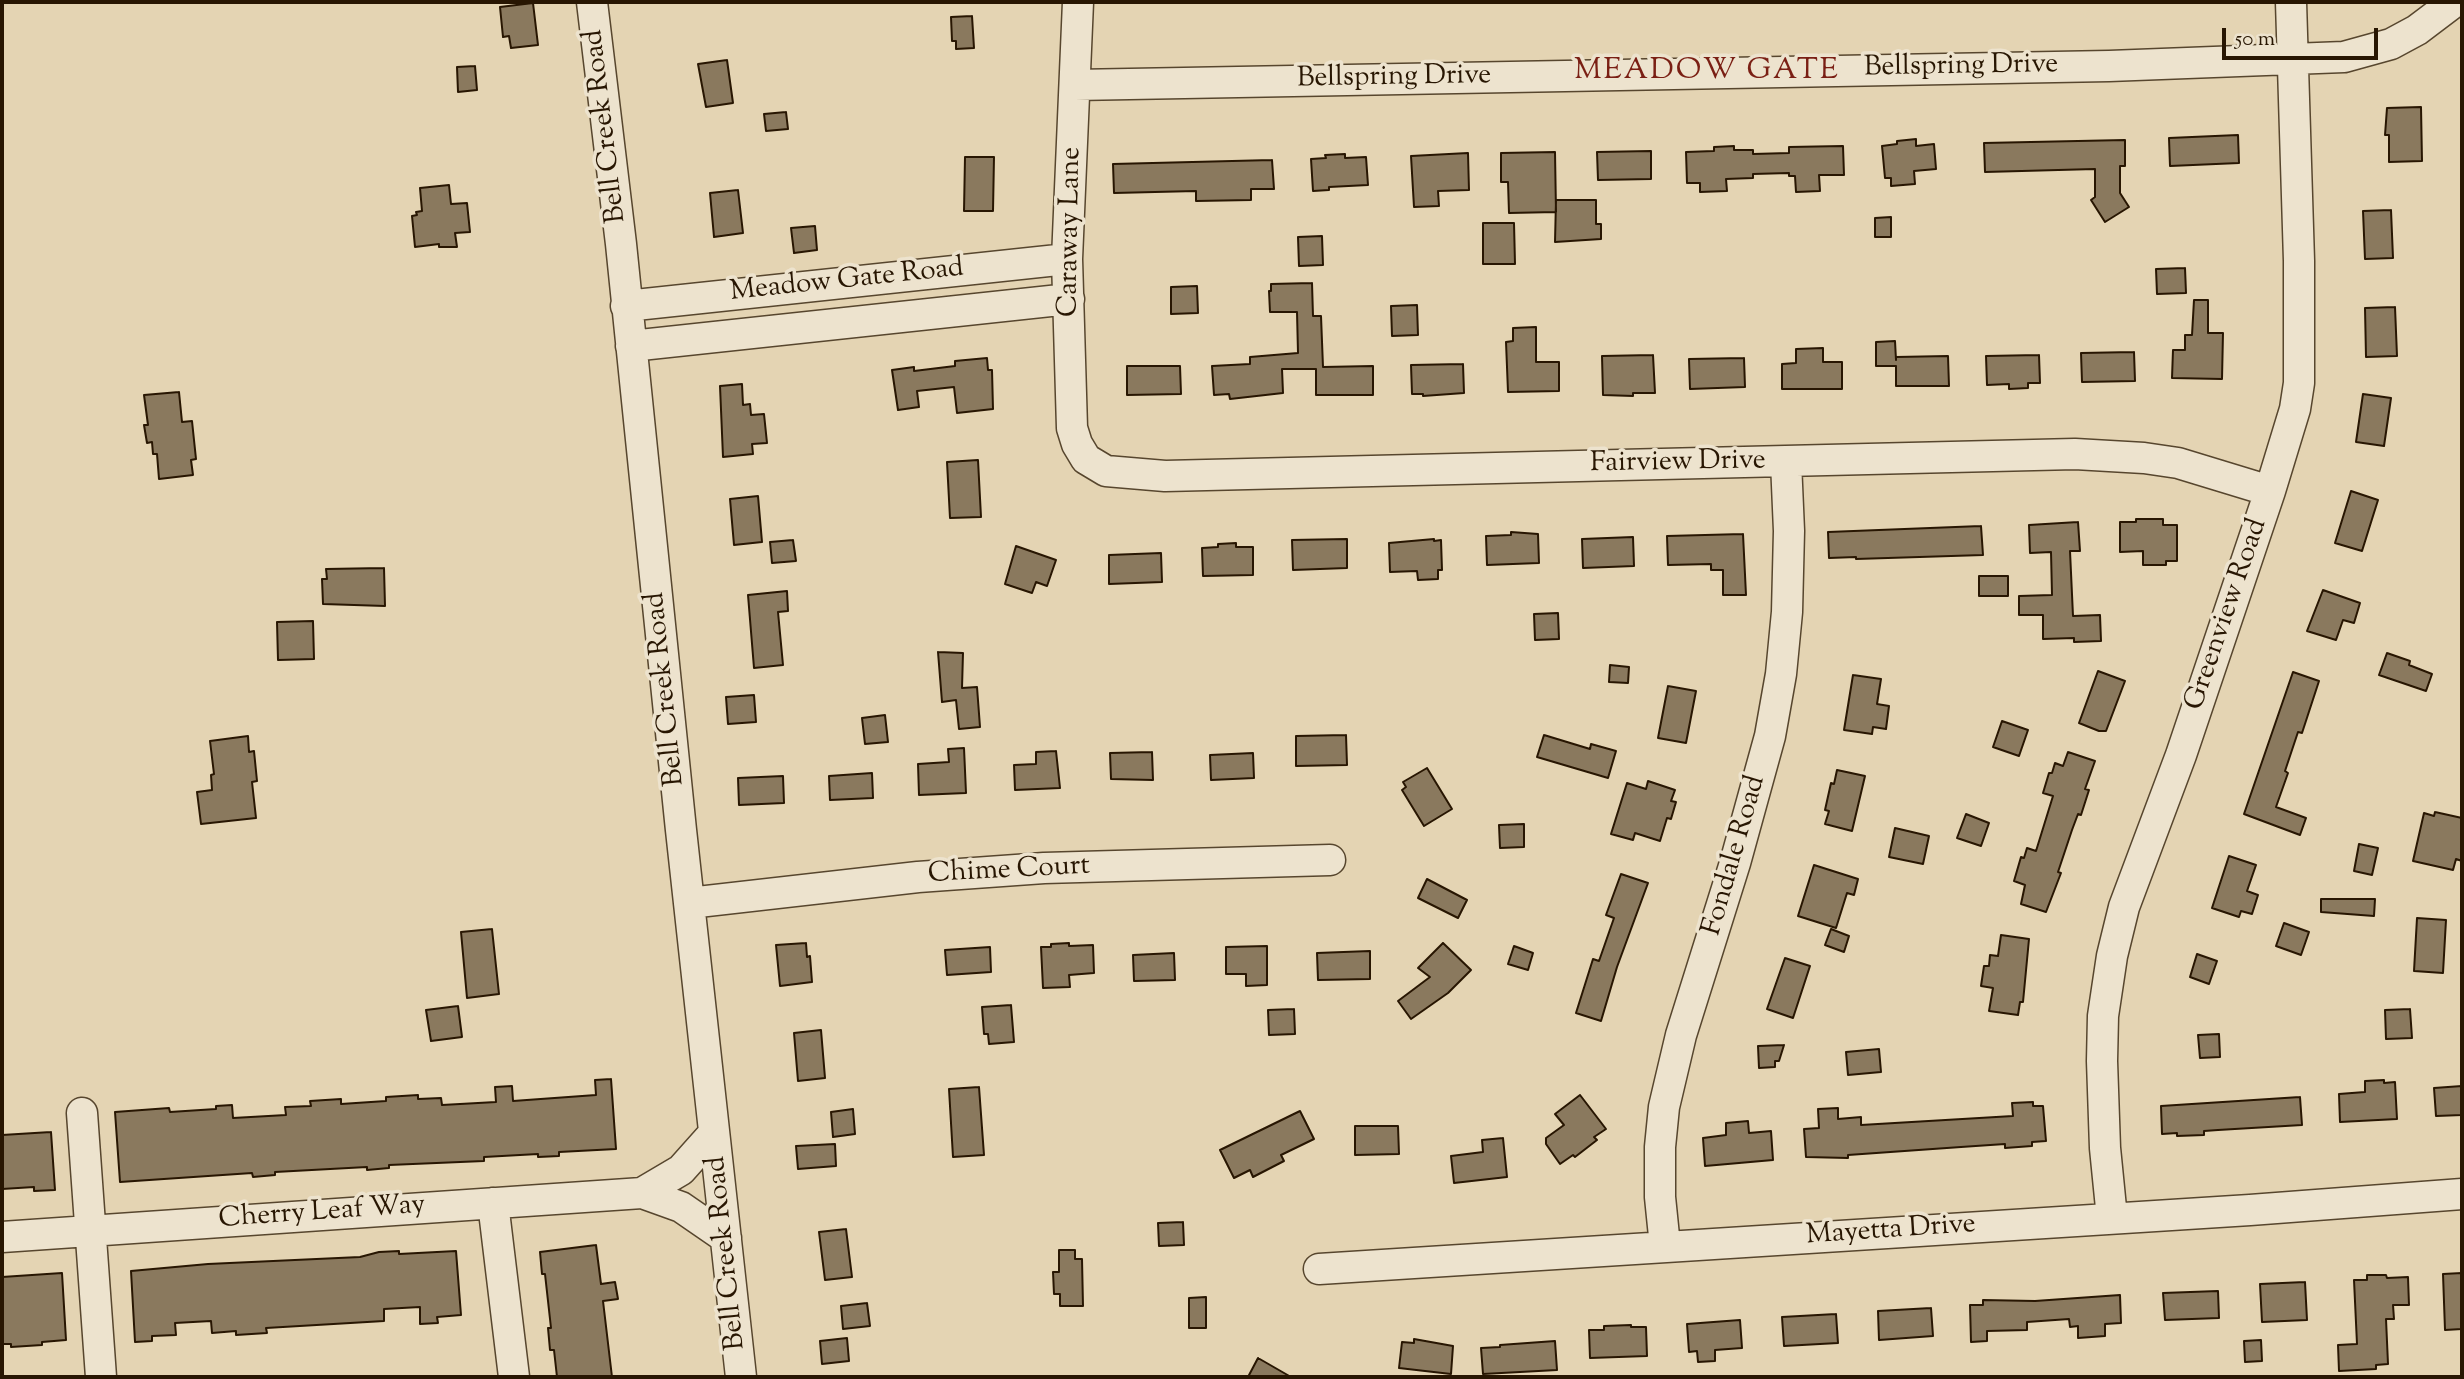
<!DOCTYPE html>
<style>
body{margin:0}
#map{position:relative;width:2464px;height:1379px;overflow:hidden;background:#e4d4b3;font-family:"Sorts Mill Goudy",serif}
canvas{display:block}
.frame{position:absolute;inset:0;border:4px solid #281602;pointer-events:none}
.scale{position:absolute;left:2222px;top:28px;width:156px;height:32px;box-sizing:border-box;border:4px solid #281602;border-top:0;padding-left:9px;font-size:21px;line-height:24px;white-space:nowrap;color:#281602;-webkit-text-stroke:5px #ede3ce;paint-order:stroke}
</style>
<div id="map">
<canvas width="2464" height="1379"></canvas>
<div class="frame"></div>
<div class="scale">50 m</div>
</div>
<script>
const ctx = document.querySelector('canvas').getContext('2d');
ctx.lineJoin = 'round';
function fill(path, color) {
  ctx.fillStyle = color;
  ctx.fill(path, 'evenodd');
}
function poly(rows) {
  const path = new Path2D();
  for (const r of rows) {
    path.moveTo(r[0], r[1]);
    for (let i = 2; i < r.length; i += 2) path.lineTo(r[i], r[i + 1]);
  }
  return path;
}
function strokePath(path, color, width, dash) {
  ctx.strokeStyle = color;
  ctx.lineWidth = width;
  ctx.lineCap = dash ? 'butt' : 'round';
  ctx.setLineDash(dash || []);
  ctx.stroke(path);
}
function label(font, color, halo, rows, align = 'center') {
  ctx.font = font + ' "Sorts Mill Goudy",serif';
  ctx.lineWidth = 7;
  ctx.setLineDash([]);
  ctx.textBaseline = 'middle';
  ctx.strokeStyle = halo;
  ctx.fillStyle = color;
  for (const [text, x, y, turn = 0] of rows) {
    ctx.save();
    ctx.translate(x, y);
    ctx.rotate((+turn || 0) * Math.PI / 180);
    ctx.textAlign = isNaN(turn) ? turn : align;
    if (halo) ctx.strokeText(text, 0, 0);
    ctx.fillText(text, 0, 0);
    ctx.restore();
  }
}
const building = poly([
 [533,3,538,45,511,48,509,36,503,37,500,7,533,3],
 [972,16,974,48,956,49,956,41,952,41,951,17,972,16],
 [727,60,733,103,706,107,698,64,727,60],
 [475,66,477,90,458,92,457,67,475,66],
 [2421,107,2422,161,2389,162,2389,135,2385,135,2387,108,2421,107],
 [786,112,788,129,766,131,764,114,786,112],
 [2238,135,2239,163,2170,166,2169,138,2238,135],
 [1916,139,1916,146,1934,144,1936,169,1914,171,1915,184,1891,186,1891,178,1885,178,1882,146,1897,144,1897,141,1916,139],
 [2125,140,2125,166,2120,166,2120,193,2129,207,2105,222,2091,200,2095,197,2095,169,1985,172,1984,143,2125,140],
 [1734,146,1734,150,1753,150,1753,154,1789,153,1789,147,1843,146,1844,175,1819,175,1820,191,1796,192,1795,176,1789,176,1789,173,1753,174,1753,178,1726,179,1727,191,1700,192,1700,183,1687,183,1686,152,1714,151,1714,147,1734,146],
 [1651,151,1651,179,1598,180,1597,152,1651,151],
 [1555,152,1556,212,1509,213,1508,182,1501,182,1501,153,1555,152],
 [1468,153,1469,190,1438,191,1439,206,1414,207,1411,156,1468,153],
 [1345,154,1345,158,1366,157,1368,185,1329,187,1329,190,1313,191,1311,159,1326,158,1325,155,1345,154],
 [965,157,994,157,993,211,964,211,965,157],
 [1272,160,1274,189,1251,189,1251,200,1196,201,1196,191,1114,193,1113,164,1272,160],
 [449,185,451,204,467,203,470,232,455,233,457,247,439,247,439,244,415,247,412,216,417,215,416,212,422,211,420,188,449,185],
 [738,190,743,233,714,237,710,193,738,190],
 [1556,200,1596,200,1596,224,1601,224,1601,239,1555,242,1556,200],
 [2391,210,2393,258,2365,259,2363,211,2391,210],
 [1891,217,1891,237,1875,237,1875,218,1891,217],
 [1483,223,1514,223,1515,264,1483,264,1483,223],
 [815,226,817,250,794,253,791,228,815,226],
 [1322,236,1323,265,1299,266,1298,237,1322,236],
 [2185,268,2186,293,2157,294,2156,269,2185,268],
 [1312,283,1313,316,1321,316,1323,367,1373,366,1373,395,1316,395,1316,369,1282,369,1283,393,1230,399,1229,394,1214,395,1212,366,1250,364,1250,357,1298,353,1297,312,1270,312,1269,291,1271,291,1271,284,1312,283],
 [1197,286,1198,313,1171,314,1171,287,1197,286],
 [2194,300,2208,300,2208,333,2223,333,2222,379,2172,378,2173,350,2185,350,2185,335,2192,335,2194,300],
 [1417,305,1418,335,1392,336,1391,306,1417,305],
 [2395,307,2397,356,2366,357,2365,308,2395,307],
 [1536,327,1536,362,1559,362,1559,391,1508,392,1506,342,1513,341,1513,328,1536,327],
 [1895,341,1896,360,1896,357,1948,356,1949,386,1896,386,1896,366,1876,366,1876,342,1895,341],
 [1823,348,1823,362,1842,362,1842,389,1782,389,1782,364,1796,363,1796,349,1823,348],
 [2134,352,2135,381,2082,382,2081,353,2134,352],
 [1653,355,1655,393,1633,393,1633,396,1603,395,1602,356,1653,355],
 [2039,355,2040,383,2028,383,2028,388,2009,389,2009,384,1987,385,1986,356,2039,355],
 [987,358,988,370,992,370,993,409,957,413,954,387,917,391,919,407,898,410,892,370,914,367,914,371,955,366,955,361,987,358],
 [1744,358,1745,387,1690,389,1689,359,1744,358],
 [1463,364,1464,393,1423,396,1423,394,1412,394,1411,365,1463,364],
 [1127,366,1180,366,1181,394,1127,395,1127,366],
 [742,384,743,405,750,404,751,415,764,414,767,443,752,444,753,454,723,457,720,386,742,384],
 [179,392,182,422,192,421,196,459,191,460,193,475,159,479,157,454,153,454,152,442,147,443,144,425,148,425,144,395,179,392],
 [2363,394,2391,398,2384,446,2356,442,2363,394],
 [978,460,981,517,950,518,947,462,978,460],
 [2351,491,2378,500,2362,551,2335,543,2351,491],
 [758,496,762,542,734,545,730,499,758,496],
 [2136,519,2163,519,2163,525,2177,525,2177,561,2166,561,2166,565,2143,565,2143,551,2120,552,2120,522,2136,522,2136,519],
 [2078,522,2080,551,2070,551,2073,616,2100,615,2101,641,2074,642,2074,638,2043,639,2043,615,2019,615,2019,596,2052,595,2051,552,2030,553,2029,525,2078,522],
 [1981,526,1983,555,1856,559,1856,557,1829,558,1828,532,1981,526],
 [1511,532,1538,534,1539,563,1487,565,1486,536,1511,535,1511,532],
 [1743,534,1746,595,1723,595,1723,570,1711,570,1711,564,1668,565,1667,536,1743,534],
 [1633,537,1634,566,1583,568,1582,539,1633,537],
 [1347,539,1347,568,1293,570,1292,540,1347,539],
 [1434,539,1434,541,1441,540,1442,570,1438,570,1438,579,1418,580,1417,571,1390,572,1389,543,1434,539],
 [793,540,796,561,772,563,770,542,793,540],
 [1236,543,1236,547,1253,547,1253,575,1203,576,1202,548,1218,547,1218,544,1236,543],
 [1016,546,1056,560,1047,586,1036,582,1032,593,1005,584,1016,546],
 [1161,553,1162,582,1109,584,1109,555,1161,553],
 [384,568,385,606,323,604,322,579,327,579,326,569,384,568],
 [1979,576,2008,576,2008,596,1979,596,1979,576],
 [2323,590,2360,603,2354,623,2343,620,2336,640,2307,631,2323,590],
 [787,591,788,611,778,612,783,665,754,668,748,595,787,591],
 [1558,613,1559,639,1535,640,1534,614,1558,613],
 [313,621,314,659,278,660,277,622,313,621],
 [938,652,963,653,962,688,977,687,980,727,959,729,956,700,942,702,938,652],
 [2387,653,2410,661,2409,665,2432,674,2426,691,2379,675,2387,653],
 [1610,665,1629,667,1628,683,1609,682,1610,665],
 [2098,671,2125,681,2106,731,2099,731,2079,723,2098,671],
 [2293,672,2319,681,2302,733,2298,732,2285,771,2288,773,2276,807,2306,818,2300,835,2244,814,2293,672],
 [1853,675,1881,679,1877,704,1889,706,1886,729,1873,727,1872,734,1844,730,1853,675],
 [1668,686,1696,691,1686,743,1658,738,1668,686],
 [754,695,756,722,728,724,726,697,754,695],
 [885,715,888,742,865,744,862,718,885,715],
 [2002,721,2028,730,2019,756,1993,747,2002,721],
 [1346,735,1347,765,1296,766,1296,736,1346,735],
 [1544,735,1590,749,1591,744,1616,751,1608,778,1537,757,1544,735],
 [248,736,249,752,254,751,257,781,252,782,256,818,201,824,197,792,212,790,211,775,214,774,210,741,248,736],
 [964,748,966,793,919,795,918,764,949,762,948,749,964,748],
 [1056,751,1060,788,1015,790,1014,765,1036,764,1036,752,1056,751],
 [1152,752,1153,780,1111,779,1110,753,1152,752],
 [2068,752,2095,761,2085,789,2089,790,2081,815,2078,814,2072,830,2058,872,2061,873,2046,912,2021,904,2025,885,2014,881,2021,857,2024,858,2027,848,2036,851,2053,796,2043,793,2049,773,2052,773,2055,763,2063,766,2068,752],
 [1253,753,1254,778,1211,780,1210,755,1253,753],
 [1427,768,1452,809,1424,826,1402,790,1406,787,1403,782,1427,768],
 [1837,770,1865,776,1852,831,1825,824,1829,811,1825,810,1831,783,1834,784,1837,770],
 [872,773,873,798,830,800,829,776,872,773],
 [783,776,784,803,739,805,738,778,783,776],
 [1648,781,1675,790,1671,801,1676,802,1671,819,1667,818,1660,841,1635,833,1633,840,1611,834,1627,783,1646,789,1648,781],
 [2435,812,2462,818,2462,861,2456,859,2453,870,2413,861,2424,813,2434,816,2435,812],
 [1966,814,1989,823,1981,846,1957,838,1966,814],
 [1524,824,1524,847,1500,848,1499,825,1524,824],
 [1895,828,1929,836,1923,864,1889,857,1895,828],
 [2359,844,2378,848,2372,875,2354,871,2359,844],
 [2229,856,2256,865,2247,891,2258,895,2252,914,2241,911,2239,917,2212,908,2229,856],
 [1814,865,1858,879,1854,895,1847,893,1836,928,1798,916,1814,865],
 [1621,874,1648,883,1617,967,1601,1021,1576,1013,1593,959,1599,961,1614,918,1606,915,1621,874],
 [1427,879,1467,900,1458,918,1418,898,1427,879],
 [2321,899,2375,899,2374,916,2321,912,2321,899],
 [2417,918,2446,920,2443,973,2414,971,2417,918],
 [2284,923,2309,932,2301,955,2276,946,2284,923],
 [492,929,499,994,467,998,461,932,492,929],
 [1831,929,1849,936,1844,952,1825,945,1831,929],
 [2001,935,2029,939,2023,1002,2020,1002,2018,1015,1989,1011,1993,988,1981,986,1984,966,1989,966,1990,955,1998,956,2001,935],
 [806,943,807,957,810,956,812,982,780,986,776,945,806,943],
 [1069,943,1069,946,1093,945,1094,973,1069,975,1070,987,1043,988,1041,947,1051,947,1051,944,1069,943],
 [1443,943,1471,970,1448,993,1411,1019,1398,1001,1430,977,1418,968,1443,943],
 [1267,946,1267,985,1246,986,1246,974,1226,974,1226,947,1267,946],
 [1514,946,1533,953,1528,970,1508,964,1514,946],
 [990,947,991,972,947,975,945,950,990,947],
 [1370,951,1370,979,1318,980,1317,953,1370,951],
 [1174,953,1175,980,1134,981,1133,955,1174,953],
 [2197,954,2217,961,2209,984,2190,977,2197,954],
 [1785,958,1810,966,1793,1018,1767,1009,1785,958],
 [1011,1005,1014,1042,989,1044,988,1034,984,1034,982,1007,1011,1005],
 [458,1006,462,1037,431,1041,426,1010,458,1006],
 [1294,1009,1295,1034,1269,1035,1268,1010,1294,1009],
 [2410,1009,2412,1038,2386,1039,2385,1010,2410,1009],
 [821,1030,825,1078,798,1081,794,1033,821,1030],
 [2219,1034,2220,1057,2200,1058,2198,1035,2219,1034],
 [1784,1045,1779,1061,1775,1061,1775,1067,1759,1068,1758,1046,1784,1045],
 [1879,1049,1881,1072,1848,1075,1846,1052,1879,1049],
 [611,1079,616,1149,559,1152,559,1156,538,1157,538,1154,484,1157,484,1161,389,1165,389,1168,367,1170,367,1167,275,1172,275,1175,253,1177,252,1173,120,1182,115,1112,169,1108,170,1112,216,1109,216,1106,232,1105,233,1118,286,1115,285,1107,311,1106,310,1101,341,1099,341,1104,386,1101,386,1097,418,1095,418,1099,441,1098,442,1105,496,1102,495,1087,512,1086,513,1101,596,1095,595,1080,611,1079],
 [2384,1080,2384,1083,2395,1082,2397,1119,2340,1122,2339,1094,2365,1092,2365,1081,2384,1080],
 [2462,1086,2462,1115,2436,1116,2434,1088,2462,1086],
 [979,1087,984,1155,953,1157,949,1089,979,1087],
 [1580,1095,1606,1129,1594,1137,1597,1140,1575,1157,1573,1155,1560,1164,1546,1144,1546,1138,1564,1125,1555,1114,1580,1095],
 [2300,1097,2302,1125,2218,1130,2204,1131,2204,1135,2177,1136,2177,1133,2162,1134,2161,1106,2300,1097],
 [2033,1102,2033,1106,2043,1106,2046,1141,2032,1142,2032,1146,2005,1148,2005,1144,1961,1147,1848,1155,1848,1158,1806,1157,1804,1129,1819,1128,1818,1109,1838,1108,1838,1119,1861,1117,1861,1125,2013,1116,2012,1103,2033,1102],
 [853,1109,855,1134,833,1137,831,1112,853,1109],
 [1300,1111,1314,1139,1281,1155,1284,1161,1253,1177,1250,1170,1234,1178,1220,1150,1300,1111],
 [1748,1121,1749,1133,1771,1131,1773,1160,1705,1166,1703,1138,1726,1135,1726,1123,1748,1121],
 [1355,1126,1398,1126,1399,1154,1355,1155,1355,1126],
 [51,1132,55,1190,34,1191,34,1187,2,1189,2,1135,51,1132],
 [1503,1138,1507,1177,1454,1183,1451,1156,1483,1152,1482,1140,1503,1138],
 [835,1144,836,1166,798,1169,796,1146,835,1144],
 [1183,1222,1184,1245,1159,1246,1158,1223,1183,1222],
 [846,1229,852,1277,825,1280,819,1232,846,1229],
 [596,1245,601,1284,615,1282,618,1299,603,1301,612,1377,557,1377,554,1350,550,1350,548,1328,551,1328,545,1274,542,1274,540,1252,596,1245],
 [1059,1250,1075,1250,1075,1259,1082,1259,1083,1306,1060,1306,1060,1294,1054,1294,1053,1272,1059,1272,1059,1250],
 [399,1251,399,1254,456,1251,461,1315,437,1317,438,1323,420,1324,420,1307,384,1309,384,1321,266,1328,267,1333,236,1335,236,1331,212,1333,211,1321,175,1323,176,1335,152,1336,152,1341,135,1342,131,1271,208,1264,360,1257,379,1252,399,1251],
 [62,1273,66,1340,42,1342,42,1345,11,1347,11,1344,2,1344,2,1277,62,1273],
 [2462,1273,2462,1329,2445,1330,2443,1274,2462,1273],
 [2367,1275,2386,1275,2387,1278,2408,1277,2409,1305,2393,1305,2394,1319,2386,1319,2388,1364,2376,1365,2376,1369,2339,1371,2338,1345,2357,1344,2354,1280,2367,1280,2367,1275],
 [2305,1282,2307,1320,2262,1322,2260,1284,2305,1282],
 [2218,1291,2219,1318,2165,1320,2163,1293,2218,1291],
 [2120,1295,2121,1323,2105,1324,2105,1336,2078,1338,2078,1326,2070,1327,2069,1319,2027,1322,2027,1330,1987,1331,1987,1341,1971,1342,1970,1305,1983,1305,1983,1300,2035,1301,2120,1295],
 [1206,1297,1206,1328,1189,1328,1189,1298,1206,1297],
 [867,1303,870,1326,843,1329,841,1306,867,1303],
 [1931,1308,1933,1336,1879,1340,1878,1311,1931,1308],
 [1836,1314,1838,1343,1784,1346,1782,1317,1836,1314],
 [1740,1320,1742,1348,1715,1350,1715,1361,1698,1362,1697,1351,1689,1352,1687,1324,1740,1320],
 [1631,1325,1631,1327,1646,1327,1647,1356,1590,1358,1589,1330,1604,1330,1604,1326,1631,1325],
 [847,1338,849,1361,822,1364,820,1341,847,1338],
 [1414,1339,1453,1346,1451,1374,1399,1368,1402,1342,1414,1343,1414,1339],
 [2261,1340,2262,1361,2245,1362,2244,1341,2261,1340],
 [1555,1341,1557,1370,1483,1374,1481,1348,1500,1347,1500,1345,1555,1341],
 [1258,1358,1291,1377,1248,1377,1258,1358]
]);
const minor = poly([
 [592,2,621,244,681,830,741,1377],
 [1078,2,1067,259,1072,428,1077,444,1086,459,1106,471,1165,476,2075,454,2144,458,2178,463,2270,491],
 [1075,85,2109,66,2344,57,2391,44,2417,30,2454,2],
 [626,306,1067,259],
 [631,346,1069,299],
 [689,903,918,877,1044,868,1330,860],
 [82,1113,101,1377],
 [642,1193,681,1170,714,1133],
 [493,1203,514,1377],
 [2112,1218,2105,1148,2102,1061,2103,1016,2112,956,2124,907,2181,755,2270,491,2295,409,2299,383,2299,261,2291,2],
 [2,1237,642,1193,681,1207,726,1238],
 [1665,1246,1660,1197,1660,1147,1664,1107,1681,1035,1735,863,1770,736,1781,674,1787,612,1789,531,1786,462],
 [1319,1269,2250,1210,2462,1194]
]);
const streetNames = [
 ["Bellspring Drive",1961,68,-1],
 ["Bellspring Drive",1394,79,-1],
 ["Bell Creek Road",607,126,-97],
 ["Caraway Lane",1072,232,-89],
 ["Meadow Gate Road",847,282,-6],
 ["Fairview Drive",1678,464,-1],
 ["Greenview Road",2228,615,-71],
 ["Bell Creek Road",667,689,-96],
 ["Fondale Road",1736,856,-74],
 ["Chime Court",1009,872,-3],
 ["Cherry Leaf Way",322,1214,-4],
 ["Mayetta Drive",1891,1232,-4],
 ["Bell Creek Road",728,1253,-96]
];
const neighbourhoodNames = [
 ["MEADOW GATE",1707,73]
];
fill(building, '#8a795e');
strokePath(building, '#281602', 2);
strokePath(minor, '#57462e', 33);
strokePath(minor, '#ede3ce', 30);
label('28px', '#281602', '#ede3ce', streetNames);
ctx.letterSpacing = '2px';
label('30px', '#7a1f14', '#ede3ce', neighbourhoodNames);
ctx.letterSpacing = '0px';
</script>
